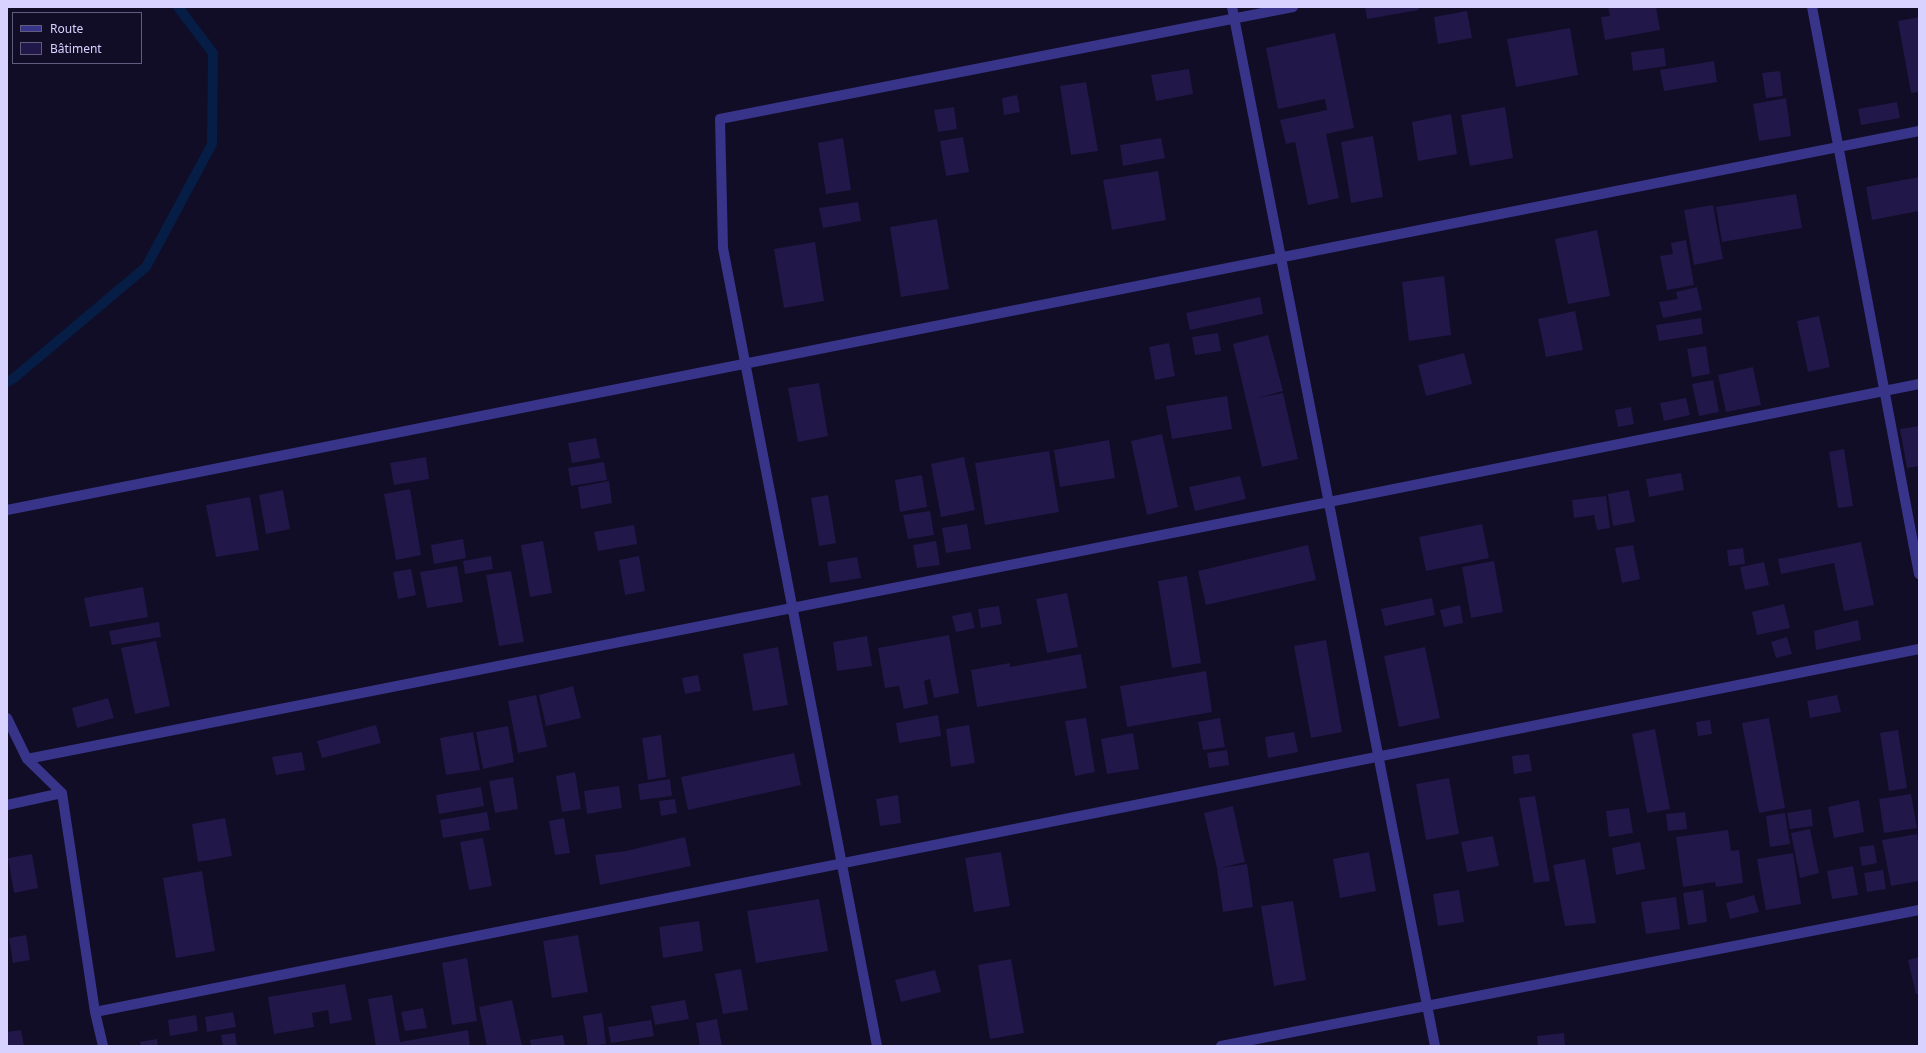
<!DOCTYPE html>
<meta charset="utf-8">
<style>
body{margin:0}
#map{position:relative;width:1926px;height:1053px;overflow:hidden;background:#110d26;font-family:"Noto Sans",sans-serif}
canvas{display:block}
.frame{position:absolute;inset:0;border:8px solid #d7d2ff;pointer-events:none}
.legend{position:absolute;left:12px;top:12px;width:130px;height:52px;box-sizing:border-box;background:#110d26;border:1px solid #605c7d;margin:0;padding:5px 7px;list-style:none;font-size:12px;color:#d7d2ff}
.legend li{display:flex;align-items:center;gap:8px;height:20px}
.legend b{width:20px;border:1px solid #605c7d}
</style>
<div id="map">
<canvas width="1926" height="1053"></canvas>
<div class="frame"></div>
<ul class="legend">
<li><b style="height:5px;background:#383489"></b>Route</li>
<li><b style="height:11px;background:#221749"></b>Bâtiment</li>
</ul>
</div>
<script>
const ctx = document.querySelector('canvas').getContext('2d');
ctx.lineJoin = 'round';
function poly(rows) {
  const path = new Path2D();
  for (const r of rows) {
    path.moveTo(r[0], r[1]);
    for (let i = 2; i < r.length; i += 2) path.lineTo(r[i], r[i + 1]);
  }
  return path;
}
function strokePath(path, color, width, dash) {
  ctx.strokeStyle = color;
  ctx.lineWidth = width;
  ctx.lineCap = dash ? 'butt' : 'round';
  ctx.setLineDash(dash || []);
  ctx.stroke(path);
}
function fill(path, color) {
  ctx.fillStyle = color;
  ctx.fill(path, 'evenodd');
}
const stream = poly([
 [7,382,14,378,146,267,212,144,213,53,178,7]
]);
const building = poly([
 [1365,7,1418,7,1419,10,1367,19],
 [1608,7,1656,7,1660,30,1605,40,1601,17,1610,16],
 [1467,11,1472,38,1438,44,1434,17],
 [1919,17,1919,92,1911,93,1898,21],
 [1570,28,1578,75,1516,87,1507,39],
 [1335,33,1354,128,1326,134,1339,198,1308,205,1295,142,1286,144,1280,120,1327,110,1325,99,1278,109,1266,48],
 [1664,48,1666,66,1633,71,1631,52],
 [1714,61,1717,82,1664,91,1660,70],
 [1189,69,1193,94,1156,101,1151,75],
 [1780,71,1783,96,1766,98,1762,73],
 [1086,82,1098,151,1071,155,1060,86],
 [1017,95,1020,112,1004,115,1002,98],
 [1786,98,1791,136,1759,141,1753,104],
 [1897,102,1900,118,1861,125,1858,109],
 [954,107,957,129,938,132,934,110],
 [1505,107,1513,158,1470,166,1461,115],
 [1451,114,1457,154,1418,161,1412,122],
 [1373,136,1383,197,1351,203,1341,142],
 [963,137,969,172,946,176,940,141],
 [843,138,851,190,826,194,818,143],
 [1161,138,1165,158,1123,166,1120,145],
 [1158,171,1166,220,1112,230,1103,180],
 [1919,177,1919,211,1872,220,1866,187],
 [1796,194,1802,228,1722,242,1716,207],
 [858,202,861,221,823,228,819,208],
 [1713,205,1723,259,1694,265,1684,210],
 [937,219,949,289,901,297,890,227],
 [1597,230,1610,296,1568,304,1555,239],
 [1686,240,1694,285,1667,290,1660,256,1673,254,1671,243],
 [815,242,824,301,784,308,774,249],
 [1444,276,1451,335,1409,341,1402,282],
 [1697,287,1702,310,1663,318,1659,302,1678,299,1676,292],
 [1260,297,1263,314,1190,330,1186,313],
 [1575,311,1583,350,1546,357,1538,319],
 [1819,316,1830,367,1808,372,1797,321],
 [1701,318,1703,334,1659,341,1656,325],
 [1218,333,1221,351,1195,355,1192,337],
 [1268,335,1283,391,1258,398,1283,393,1298,459,1262,467,1233,344],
 [1169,343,1175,376,1155,380,1149,347],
 [1706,346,1710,374,1692,377,1687,349],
 [1464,353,1472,384,1426,396,1418,365],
 [1753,367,1761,405,1726,412,1718,375],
 [1713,380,1719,412,1699,416,1692,384],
 [819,383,828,436,798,442,788,388],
 [1227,396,1232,429,1172,439,1166,406],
 [1686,398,1690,415,1664,421,1660,403],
 [1631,407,1634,424,1618,427,1615,410],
 [1919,426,1919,466,1907,468,1900,429],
 [1162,434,1178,507,1147,515,1131,441],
 [596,438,600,458,572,463,568,443],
 [1109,440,1115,478,1060,487,1054,450],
 [1844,449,1853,506,1838,508,1829,452],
 [1049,451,1059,512,985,525,975,463],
 [426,457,429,479,394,485,390,463],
 [964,457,975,510,941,517,931,464],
 [604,462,607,480,571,486,568,468],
 [1681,473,1684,490,1649,497,1646,479],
 [922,475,927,507,900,512,895,480],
 [1240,476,1246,499,1195,511,1189,487],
 [609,481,612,503,581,509,578,487],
 [410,489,421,555,396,560,384,494],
 [283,490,290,529,266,534,259,495],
 [1629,490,1635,522,1613,526,1608,494],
 [828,495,836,543,819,546,811,498],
 [1606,496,1610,528,1597,530,1594,515,1574,518,1572,500],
 [250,497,259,550,216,557,206,505],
 [930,511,934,535,908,539,903,515],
 [967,524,971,549,946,553,942,528],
 [1482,524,1489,558,1426,571,1419,537],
 [634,525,637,544,598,551,594,532],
 [463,539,466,558,434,564,431,545],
 [543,541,552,593,530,597,521,545],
 [936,541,940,565,917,568,913,545],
 [1861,542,1874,605,1844,611,1834,563,1781,574,1778,559],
 [1308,545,1316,580,1206,605,1198,571],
 [1633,545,1640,579,1622,583,1615,548],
 [1743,548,1745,564,1729,566,1727,550],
 [491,556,493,569,465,574,463,561],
 [639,556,645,591,625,595,619,560],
 [857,557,861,578,830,583,827,562],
 [1494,561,1503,612,1471,618,1462,567],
 [1764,562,1769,585,1745,590,1740,567],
 [457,566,463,602,427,608,420,572],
 [411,569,416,595,398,599,393,572],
 [511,571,524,642,499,646,486,575],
 [1187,576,1201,663,1172,668,1158,581],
 [143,587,148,617,90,627,84,598],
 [1067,593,1078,647,1047,653,1036,599],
 [1432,598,1435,615,1385,626,1381,609],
 [1784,604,1790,628,1757,635,1752,612],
 [1460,605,1463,623,1444,627,1440,610],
 [999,606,1002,624,981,628,978,609],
 [971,612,975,628,956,632,952,616],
 [1858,620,1861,640,1816,650,1814,631],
 [159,622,161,637,112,645,109,631],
 [949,635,959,693,934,698,930,679,924,681,928,704,904,709,899,686,885,688,878,648],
 [867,636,872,666,837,671,833,642],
 [1787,637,1792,654,1776,658,1771,642],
 [1326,640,1342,732,1311,738,1294,646],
 [156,641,170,706,135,714,121,648],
 [778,647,788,705,753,711,743,654],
 [1425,647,1440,718,1399,727,1384,656],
 [1081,654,1087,688,977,707,971,670,1010,663,1010,667],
 [1206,671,1212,712,1127,727,1120,686],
 [698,675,701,691,685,694,682,678],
 [573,686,581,718,546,726,539,695],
 [536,695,547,747,518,753,508,701],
 [1837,695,1841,712,1810,718,1807,701],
 [108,698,114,718,77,728,72,708],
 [938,715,941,736,899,743,896,723],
 [1086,718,1095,772,1075,776,1065,721],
 [1220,718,1225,747,1203,750,1198,722],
 [1769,718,1785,808,1759,813,1742,723],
 [1710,720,1712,734,1698,736,1696,722],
 [376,725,381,743,322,758,317,741],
 [969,725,975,763,951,767,946,729],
 [508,726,514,762,483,769,476,732],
 [1655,729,1670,809,1647,813,1632,734],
 [1898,730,1907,788,1889,791,1880,733],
 [473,732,480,770,446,775,440,738],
 [1294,732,1298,752,1268,758,1265,737],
 [1133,733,1139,769,1107,774,1101,739],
 [661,735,666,777,648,780,642,738],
 [1227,750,1229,765,1209,768,1207,753],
 [302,752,305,770,276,775,272,757],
 [794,753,801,785,688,810,681,777],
 [1529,754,1532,771,1514,774,1512,756],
 [575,772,581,809,562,812,556,776],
 [513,777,518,809,495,813,489,781],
 [1449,778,1459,834,1426,840,1416,784],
 [670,779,672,796,640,800,638,784],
 [619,786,622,808,587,814,584,791],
 [481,787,484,806,439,814,436,795],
 [1911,794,1917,828,1884,833,1879,799],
 [898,795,901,823,880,826,876,799],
 [1535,796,1550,881,1534,883,1519,798],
 [675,799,677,813,661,816,659,801],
 [1859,800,1864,832,1834,838,1828,807],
 [1233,806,1245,862,1220,868,1247,864,1253,907,1223,912,1217,868,1204,813],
 [1629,808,1633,833,1609,837,1606,811],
 [1811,809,1813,826,1790,829,1787,813],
 [487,812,490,830,443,838,440,820],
 [1685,812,1687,829,1668,831,1666,814],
 [1785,813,1790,844,1770,847,1766,816],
 [225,818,232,856,198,862,192,824],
 [564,818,570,853,555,855,549,821],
 [1810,829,1819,873,1800,878,1791,833],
 [1728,830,1731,851,1739,850,1743,883,1716,887,1715,882,1683,887,1676,837],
 [1917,834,1919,848,1919,881,1891,886,1882,840],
 [1493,836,1499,866,1467,872,1461,842],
 [685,837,691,866,600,885,595,855,626,851],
 [483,838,492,886,469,890,460,842],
 [1640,842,1645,869,1616,875,1612,848],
 [1874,845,1877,863,1862,866,1859,847],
 [1001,852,1010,906,974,912,965,858],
 [1369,852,1376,891,1340,898,1333,859],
 [1793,853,1801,904,1766,910,1757,859],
 [32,854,38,888,14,893,8,858],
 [1585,859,1596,923,1565,926,1553,865],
 [1853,866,1858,895,1832,899,1827,871],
 [1883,870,1886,889,1867,892,1864,873],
 [202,871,215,951,176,958,163,878],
 [1459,890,1464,922,1438,926,1433,894],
 [1703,890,1707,922,1688,925,1683,893],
 [1754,895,1759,912,1730,919,1726,903],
 [1676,897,1680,929,1646,934,1641,902],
 [819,899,828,951,756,963,747,911],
 [1293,901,1306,980,1274,986,1261,906],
 [699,921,703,951,663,958,659,927],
 [26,935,30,960,13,963,9,938],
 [578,935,588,992,552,998,543,941],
 [1919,957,1919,994,1916,994,1908,960],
 [467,958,477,1021,452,1025,442,963],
 [1011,959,1024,1033,990,1039,978,965],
 [741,969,748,1010,723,1014,715,974],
 [935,970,941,992,901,1002,895,980],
 [345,984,352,1020,330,1024,328,1010,312,1013,314,1027,274,1034,268,997],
 [392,995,400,1042,468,1030,470,1046,376,1046,368,999],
 [512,1000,522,1046,487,1046,479,1007],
 [685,1000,689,1019,655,1025,651,1006],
 [423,1008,427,1028,405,1031,401,1012],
 [233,1012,236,1027,207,1032,205,1017],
 [602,1013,606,1044,588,1046,583,1016],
 [196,1015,198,1031,170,1036,168,1020],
 [717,1019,722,1046,700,1046,696,1023],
 [651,1020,654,1036,611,1043,608,1027],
 [21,1030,24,1046,7,1046,7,1032],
 [235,1033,237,1046,223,1046,221,1035],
 [1564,1033,1565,1046,1538,1046,1537,1036],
 [563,1035,565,1046,531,1046,530,1040],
 [157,1039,158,1046,141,1046,140,1042]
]);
const street = poly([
 [1232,7,1435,1046],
 [1812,7,1919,574],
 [7,510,1919,131],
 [7,718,27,759,62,793,95,1012,103,1046],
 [27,759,1329,502,1919,384],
 [7,805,62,793],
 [95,1012,1919,649],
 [877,1046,723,248,720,119,1293,7],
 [1221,1046,1919,910]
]);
strokePath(stream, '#061d46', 10);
fill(building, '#221749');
strokePath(street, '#383489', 10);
</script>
